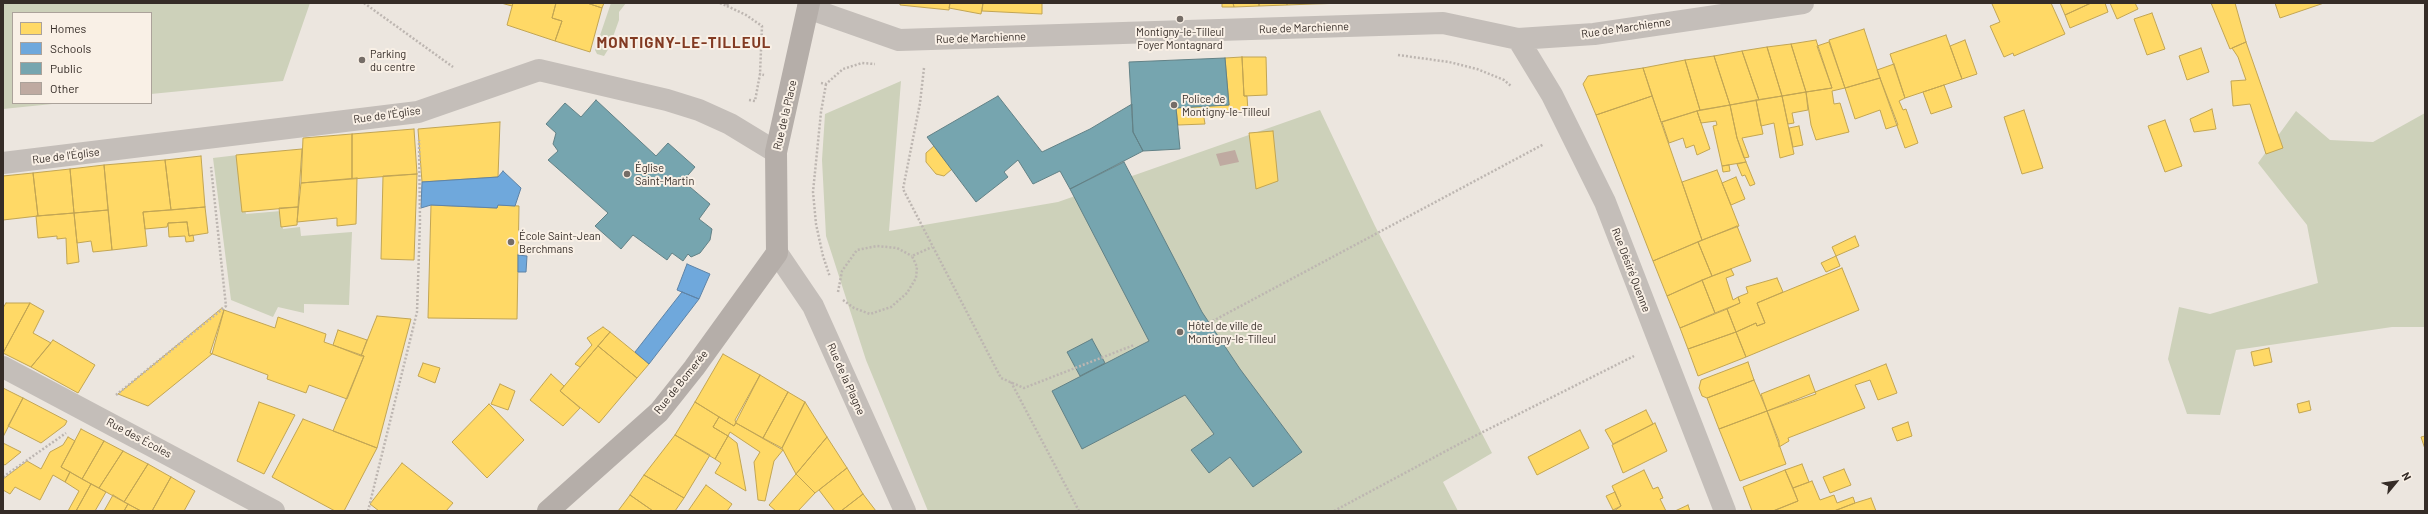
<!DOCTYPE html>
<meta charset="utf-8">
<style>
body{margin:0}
#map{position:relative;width:2428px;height:514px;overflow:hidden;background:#ece6df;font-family:Barlow,sans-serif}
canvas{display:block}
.frame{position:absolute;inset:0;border:4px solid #352c27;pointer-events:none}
.legend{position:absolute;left:12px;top:12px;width:140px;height:92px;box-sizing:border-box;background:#f9f0e6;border:1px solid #aba29a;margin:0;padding:5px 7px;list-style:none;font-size:12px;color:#352c27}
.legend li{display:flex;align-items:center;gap:8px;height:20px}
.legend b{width:20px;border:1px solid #aba29a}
.north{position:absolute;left:2376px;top:462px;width:40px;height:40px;-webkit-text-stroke:3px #f9f0e6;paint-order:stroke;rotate:61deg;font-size:11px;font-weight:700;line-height:16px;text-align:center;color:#352c27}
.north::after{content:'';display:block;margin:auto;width:14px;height:18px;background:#352c27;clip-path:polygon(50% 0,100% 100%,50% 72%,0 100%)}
</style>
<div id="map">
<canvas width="2428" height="514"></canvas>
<div class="frame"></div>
<ul class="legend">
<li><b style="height:11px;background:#ffd966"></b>Homes</li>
<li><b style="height:11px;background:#6fa8dc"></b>Schools</li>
<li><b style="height:11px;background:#76a5af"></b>Public</li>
<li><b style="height:11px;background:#bfaaa1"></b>Other</li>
</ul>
<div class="north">N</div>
</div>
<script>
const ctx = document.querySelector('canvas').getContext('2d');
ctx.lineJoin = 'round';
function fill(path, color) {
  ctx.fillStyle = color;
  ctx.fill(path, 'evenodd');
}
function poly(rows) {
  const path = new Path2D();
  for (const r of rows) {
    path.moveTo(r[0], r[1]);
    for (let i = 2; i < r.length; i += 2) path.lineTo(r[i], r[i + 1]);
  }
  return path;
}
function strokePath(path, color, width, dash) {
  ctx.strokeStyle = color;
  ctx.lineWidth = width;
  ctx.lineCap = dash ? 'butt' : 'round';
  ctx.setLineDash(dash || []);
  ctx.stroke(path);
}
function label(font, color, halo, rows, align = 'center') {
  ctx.font = font + ' Barlow,sans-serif';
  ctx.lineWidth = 4;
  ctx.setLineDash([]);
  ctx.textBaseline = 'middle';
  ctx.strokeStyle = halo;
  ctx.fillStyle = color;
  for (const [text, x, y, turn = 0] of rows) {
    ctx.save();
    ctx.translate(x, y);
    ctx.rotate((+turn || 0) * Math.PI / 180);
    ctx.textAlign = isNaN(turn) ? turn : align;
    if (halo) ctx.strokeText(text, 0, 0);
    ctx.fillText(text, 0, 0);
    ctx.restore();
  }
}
const green = poly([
 [3,3,310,3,283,81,151,94,151,13,13,13,13,103,62,103,3,109],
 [611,3,626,3,619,12,619,20,609,48,604,56,597,54,595,50],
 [901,81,889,231,1058,202,1320,110,1375,226,1492,453,1443,482,1458,511,928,511,866,360,826,236,822,160,825,114],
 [2296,111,2330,140,2373,142,2425,113,2425,327,2392,327,2236,350,2220,415,2187,414,2168,359,2179,307,2210,314,2318,283,2307,225,2258,163],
 [238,155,246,214,281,211,283,229,300,227,301,236,352,232,349,305,304,304,304,313,278,307,273,317,231,300,213,158]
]);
const homes = poly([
 [501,3,513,3,512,6,501,3],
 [513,3,556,3,552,18,562,21,555,41,507,25,513,3],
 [556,3,587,3,602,8,590,52,555,41,562,21,552,18,556,3],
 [587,3,604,3,602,8,587,3],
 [900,3,950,3,949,10,900,5,900,3],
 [950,3,983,3,981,14,949,8,950,3],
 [983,3,1042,3,1042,14,982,11,983,3],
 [1222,3,1233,3,1234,7,1222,7,1222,3],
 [1233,3,1259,3,1259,6,1234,7,1233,3],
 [1259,3,1287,3,1287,5,1259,6,1259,3],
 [1287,3,1312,3,1312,4,1287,5,1287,3],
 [1312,3,1347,3,1312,4,1312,3],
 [1995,3,2051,3,2065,34,2014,56,2013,53,2004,57,1990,26,2000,22,1992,4,1995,3],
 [2060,3,2091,3,2065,15,2060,3],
 [2091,3,2105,3,2108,12,2070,28,2065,15,2091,3],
 [2110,3,2135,3,2138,9,2117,19,2110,3],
 [2211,3,2235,3,2246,42,2230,49,2211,3],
 [2275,3,2324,3,2280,18,2275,3],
 [2152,13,2165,49,2147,55,2134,19,2152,13],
 [1864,29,1880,78,1845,88,1829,40,1864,29],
 [1946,35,1962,79,1905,98,1890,54,1946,35],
 [1816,40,1832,88,1806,92,1791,44,1816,40],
 [1965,40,1977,74,1962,79,1950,46,1965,40],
 [1829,42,1845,88,1832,91,1834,104,1840,103,1849,132,1816,140,1811,125,1806,92,1832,88,1817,46,1829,42],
 [2246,42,2283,148,2266,154,2250,104,2233,106,2231,81,2246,80,2238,57,2232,48,2246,42],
 [1791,44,1806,92,1782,96,1767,47,1791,44],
 [1767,47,1782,96,1759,100,1742,51,1767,47],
 [2201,48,2209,72,2187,80,2179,56,2201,48],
 [1742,51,1759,100,1730,105,1714,56,1742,51],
 [1714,56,1730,105,1700,110,1685,60,1714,56],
 [1242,57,1266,57,1267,95,1244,96,1242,57],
 [1242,57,1244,96,1247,96,1248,112,1203,115,1202,106,1229,105,1225,58,1242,57],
 [1685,60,1700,110,1661,122,1643,68,1685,60],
 [1894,64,1905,98,1899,101,1903,110,1906,109,1918,143,1905,148,1877,70,1894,64],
 [1643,68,1652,96,1596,115,1583,84,1588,76,1643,68],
 [1880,78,1898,125,1886,129,1880,110,1855,119,1845,88,1880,78],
 [1944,85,1952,107,1931,114,1923,92,1944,85],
 [1806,92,1808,110,1792,113,1794,123,1788,124,1782,96,1806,92],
 [1652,96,1702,240,1653,261,1596,115,1652,96],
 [1782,96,1794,154,1780,158,1774,123,1761,126,1756,100,1782,96],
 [1756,100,1763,134,1742,138,1749,157,1744,158,1737,138,1730,105,1756,100],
 [1730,105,1737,138,1746,162,1722,166,1713,126,1717,125,1716,121,1701,123,1697,111,1730,105],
 [1202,106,1205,124,1178,125,1176,108,1202,106],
 [2212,109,2216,129,2194,132,2190,119,2212,109],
 [2024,110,2043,168,2022,174,2004,117,2024,110],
 [1697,111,1710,149,1697,155,1694,145,1686,148,1683,138,1669,143,1662,122,1697,111],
 [2165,120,2182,166,2165,172,2148,126,2165,120],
 [500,122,498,177,422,182,418,129,500,122],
 [1799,126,1803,145,1793,147,1789,128,1799,126],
 [414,129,417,174,352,179,352,134,414,129],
 [1273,131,1278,181,1256,189,1249,133,1273,131],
 [352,134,352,179,301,183,303,138,352,134],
 [934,146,952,169,944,176,936,174,926,162,926,153,934,146],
 [302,149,298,207,242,212,236,155,302,149],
 [201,156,205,207,171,210,165,160,201,156],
 [165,160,171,210,143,212,147,246,112,250,104,165,165,160],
 [1746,162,1755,184,1750,186,1745,175,1742,176,1737,164,1746,162],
 [104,165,108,210,74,213,70,169,104,165],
 [1729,165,1730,171,1723,172,1722,166,1729,165],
 [70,169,74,213,38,216,33,173,70,169],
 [1717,170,1739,226,1702,240,1682,182,1717,170],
 [33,173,38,216,3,220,3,176,33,173],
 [417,174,414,260,381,259,383,176,417,174],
 [1736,177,1745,199,1731,205,1722,183,1736,177],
 [357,178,356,224,337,226,337,218,297,222,301,183,357,178],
 [431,205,497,208,498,205,519,206,517,319,428,318,431,205],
 [205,207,208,233,189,236,187,222,168,223,167,227,145,229,143,212,205,207],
 [298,207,297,225,281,227,279,208,298,207],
 [108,210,112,250,93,252,91,241,77,243,74,213,108,210],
 [74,213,79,262,67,264,66,238,57,239,57,236,38,238,36,216,74,213],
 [187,222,189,236,193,235,194,241,186,242,185,236,169,237,168,223,187,222],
 [1737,226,1751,261,1712,276,1698,242,1737,226],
 [1855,236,1859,246,1836,256,1832,247,1855,236],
 [1698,242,1712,276,1667,296,1653,261,1698,242],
 [1836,256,1840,266,1826,272,1821,263,1836,256],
 [1842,268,1859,310,1746,357,1736,332,1756,323,1757,326,1765,323,1757,303,1842,268],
 [1731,269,1734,275,1726,278,1733,300,1738,297,1740,303,1715,313,1702,280,1731,269],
 [1777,278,1783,292,1757,303,1765,323,1757,326,1756,323,1736,332,1727,309,1740,303,1738,297,1748,293,1746,287,1777,278],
 [1702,280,1715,313,1680,328,1667,296,1702,280],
 [6,303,30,303,3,353,3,308,6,303],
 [30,303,44,311,33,333,51,343,31,367,3,353,30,303],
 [222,308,224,310,212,354,148,406,118,394,222,308],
 [1727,309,1736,332,1688,349,1680,328,1727,309],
 [224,310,275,328,278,317,326,334,324,342,364,356,347,399,309,385,306,393,267,379,268,375,210,353,224,310],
 [377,316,411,319,377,448,333,431,364,356,361,356,377,316],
 [603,327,610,332,580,367,575,364,592,345,587,338,603,327],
 [338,330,367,340,361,356,333,345,338,330],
 [610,332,649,364,637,378,598,346,610,332],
 [1736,332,1746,357,1698,376,1688,349,1736,332],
 [53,340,95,365,78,393,31,367,53,340],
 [598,346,637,378,599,423,560,391,598,346],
 [2269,348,2272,362,2254,366,2251,352,2269,348],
 [723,354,760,375,734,426,695,402,723,354],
 [1748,362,1754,380,1707,398,1702,396,1699,388,1701,380,1748,362],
 [423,363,440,368,435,383,418,376,423,363],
 [1886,364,1897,393,1878,400,1870,380,1855,385,1865,408,1788,438,1789,441,1779,447,1779,441,1767,411,1886,364],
 [551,374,564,386,560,391,580,408,563,426,530,400,551,374],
 [760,375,788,392,763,438,736,423,735,420,760,375],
 [1809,375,1816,394,1767,411,1761,394,1809,375],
 [1754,380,1767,411,1719,429,1707,398,1754,380],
 [500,384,515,391,508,410,491,404,500,384],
 [3,388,23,398,3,437,3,388],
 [788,392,805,402,782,448,763,438,788,392],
 [23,398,67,421,65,425,41,443,8,426,23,398],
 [2309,401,2311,410,2299,413,2297,404,2309,401],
 [259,402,295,415,264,474,237,461,259,402],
 [695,402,719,417,713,427,728,436,715,459,675,435,695,402],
 [805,402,827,437,796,474,782,448,805,402],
 [489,404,524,440,487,478,452,442,489,404],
 [1646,410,1653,424,1613,444,1605,430,1646,410],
 [1767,411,1786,464,1740,481,1719,429,1767,411],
 [719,417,734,426,736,423,783,450,774,461,765,501,758,500,754,462,760,452,730,432,728,436,713,427,719,417],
 [303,419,377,448,344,511,335,511,272,477,303,419],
 [1908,422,1912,436,1897,441,1892,428,1908,422],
 [1655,423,1667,451,1623,473,1612,445,1655,423],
 [81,429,104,441,82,479,61,467,81,429],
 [1580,430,1589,448,1537,475,1528,457,1580,430],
 [675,435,710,455,684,498,644,475,675,435],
 [728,436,737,443,746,491,715,473,721,463,715,459,728,436],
 [2425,436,2425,449,2421,437,2425,436],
 [68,437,75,441,61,467,70,472,65,482,53,475,40,500,15,487,10,494,3,490,3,479,27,461,41,469,50,452,63,445,68,437],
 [827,437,847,468,815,493,796,474,827,437],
 [104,441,123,451,99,488,82,479,104,441],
 [3,443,21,452,5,465,3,464,3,443],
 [123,451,148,464,124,502,99,488,123,451],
 [402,463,453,503,446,511,379,511,370,504,402,463],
 [148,464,171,477,152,511,141,511,124,502,148,464],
 [1802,464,1809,482,1793,488,1785,470,1802,464],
 [847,468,863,494,841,511,835,511,819,490,847,468],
 [1844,469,1851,485,1830,493,1823,477,1844,469],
 [1644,470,1653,489,1658,487,1663,498,1660,499,1666,511,1614,511,1621,506,1612,486,1644,470],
 [1785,470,1798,501,1773,511,1752,511,1743,487,1785,470],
 [70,472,91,484,76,511,68,511,79,491,65,482,70,472],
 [796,474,815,493,798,511,776,511,769,505,796,474],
 [644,475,684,498,675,511,653,511,630,495,644,475],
 [171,477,195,491,184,511,152,511,171,477],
 [1812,481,1820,500,1834,495,1837,503,1853,497,1855,503,1834,511,1773,511,1798,501,1793,488,1812,481],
 [91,484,106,492,95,511,76,511,91,484],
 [706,485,732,504,727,511,688,511,706,485],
 [1615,492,1621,506,1613,510,1606,496,1615,492],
 [863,494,876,511,841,511,863,494],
 [113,495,128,504,124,511,104,511,113,495],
 [630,495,653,511,618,511,630,495],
 [1871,498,1876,511,1834,511,1855,503,1871,498],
 [128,504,141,511,124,511,128,504],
 [1688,505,1690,511,1675,511,1688,505]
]);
const schools = poly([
 [503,171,521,188,515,206,498,205,497,208,431,205,421,208,422,182,498,177,503,171],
 [518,255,527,256,526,272,518,272,518,255],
 [687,264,710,274,699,299,677,290,687,264],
 [682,292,699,299,649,364,635,352,682,292]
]);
const public = poly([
 [1225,58,1229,105,1176,108,1180,149,1143,151,1133,132,1129,62,1225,58],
 [998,96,1042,152,1090,129,1132,104,1133,132,1143,151,1070,189,1060,171,1033,184,1018,160,1004,172,1008,177,976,202,927,137,998,96],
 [596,100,656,156,668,143,695,167,683,181,710,204,699,219,712,229,710,240,700,253,691,257,688,254,683,261,672,253,667,260,633,235,621,249,595,226,608,213,548,160,558,151,553,144,556,133,546,124,565,103,581,117,596,100],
 [1124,162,1202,312,1240,369,1302,452,1253,487,1230,457,1209,473,1191,450,1214,434,1185,395,1082,449,1052,391,1149,341,1070,189,1124,162],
 [1092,339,1105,363,1080,376,1067,352,1092,339]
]);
const building = poly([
 [1235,150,1239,162,1220,166,1216,154]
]);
const path = poly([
 [364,3,453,67],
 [720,3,727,6,728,3],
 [727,6,746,15,762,26,760,74],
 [1398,55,1449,62,1477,69,1504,80,1511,86],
 [924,68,920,103,903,189,1001,378,1024,388,1134,345],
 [821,83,826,84,843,69,862,63,875,64],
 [826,84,821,112,813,192,816,224,823,256,830,277],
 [749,100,755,101,760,74,764,75],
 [838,292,842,271,857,250,877,246,897,248,912,256],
 [843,300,854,308,870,314,891,307,907,293,916,278,917,267,912,256,932,247],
 [1209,323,1544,144],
 [1011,382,1079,511],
 [116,395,226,306,211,167],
 [3,477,66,433],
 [368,511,417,312,420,222,419,140],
 [1334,511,1459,444,1634,356]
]);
const street = poly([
 [808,8,899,40,1443,23,1518,39,1594,34,1803,3],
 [1518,39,1552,95,1605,202,1725,511],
 [3,163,418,112,539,70,667,100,699,110,730,124,776,152],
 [777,253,813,306,905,511],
 [3,367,274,511]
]);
const secondary = poly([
 [548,511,659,412,694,368,777,253,776,152,809,3]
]);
const markers = [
 [1180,19,4,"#756d67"],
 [362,60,4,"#756d67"],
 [1174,105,4,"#756d67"],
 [627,174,4,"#756d67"],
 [511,242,4,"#756d67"],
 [1180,332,4,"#756d67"]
];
const streetNames = [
 ["Rue de Marchienne",1304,28,-2],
 ["Rue de Marchienne",1626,28,-8],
 ["Rue de Marchienne",981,38,-2],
 ["Rue de l'Église",387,115,-8],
 ["Rue de la Place",785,115,-77],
 ["Rue de l'Église",66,156,-7],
 ["Rue Désiré Quenne",1631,270,69],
 ["Rue de la Plagne",846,379,66],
 ["Rue de Bomerée",681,382,-51],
 ["Rue des Écoles",139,438,28]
];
const poiNames = [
 ["Montigny-le-Tilleul",1180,32,"center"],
 ["Foyer Montagnard",1180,45,"center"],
 ["Parking",370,54],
 ["du centre",370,67],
 ["Police de",1182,99],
 ["Montigny-le-Tilleul",1182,112],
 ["Église",635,168],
 ["Saint-Martin",635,181],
 ["École Saint-Jean",519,236],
 ["Berchmans",519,249],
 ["Hôtel de ville de",1188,326],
 ["Montigny-le-Tilleul",1188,339]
];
const districtNames = [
 ["MONTIGNY-LE-TILLEUL",684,43]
];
fill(green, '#cdd1ba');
fill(homes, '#ffd966');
strokePath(homes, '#c2a553', 1);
fill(schools, '#6fa8dc');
strokePath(schools, '#5e83a6', 1);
fill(public, '#76a5af');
strokePath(public, '#628186', 1);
fill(building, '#bfaaa1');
strokePath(path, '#bdb6b1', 2.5, [2, 2]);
strokePath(street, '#c4beb9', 22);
strokePath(secondary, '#b5aea9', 22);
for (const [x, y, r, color] of markers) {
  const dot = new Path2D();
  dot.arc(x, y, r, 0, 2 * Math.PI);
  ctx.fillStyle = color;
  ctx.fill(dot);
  strokePath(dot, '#f9f0e6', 1.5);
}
label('11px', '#352c27', '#f9f0e6', streetNames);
label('11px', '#352c27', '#f9f0e6', poiNames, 'left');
ctx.letterSpacing = '1px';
label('bold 15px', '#823a22', '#f9f0e6', districtNames);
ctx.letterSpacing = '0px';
</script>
